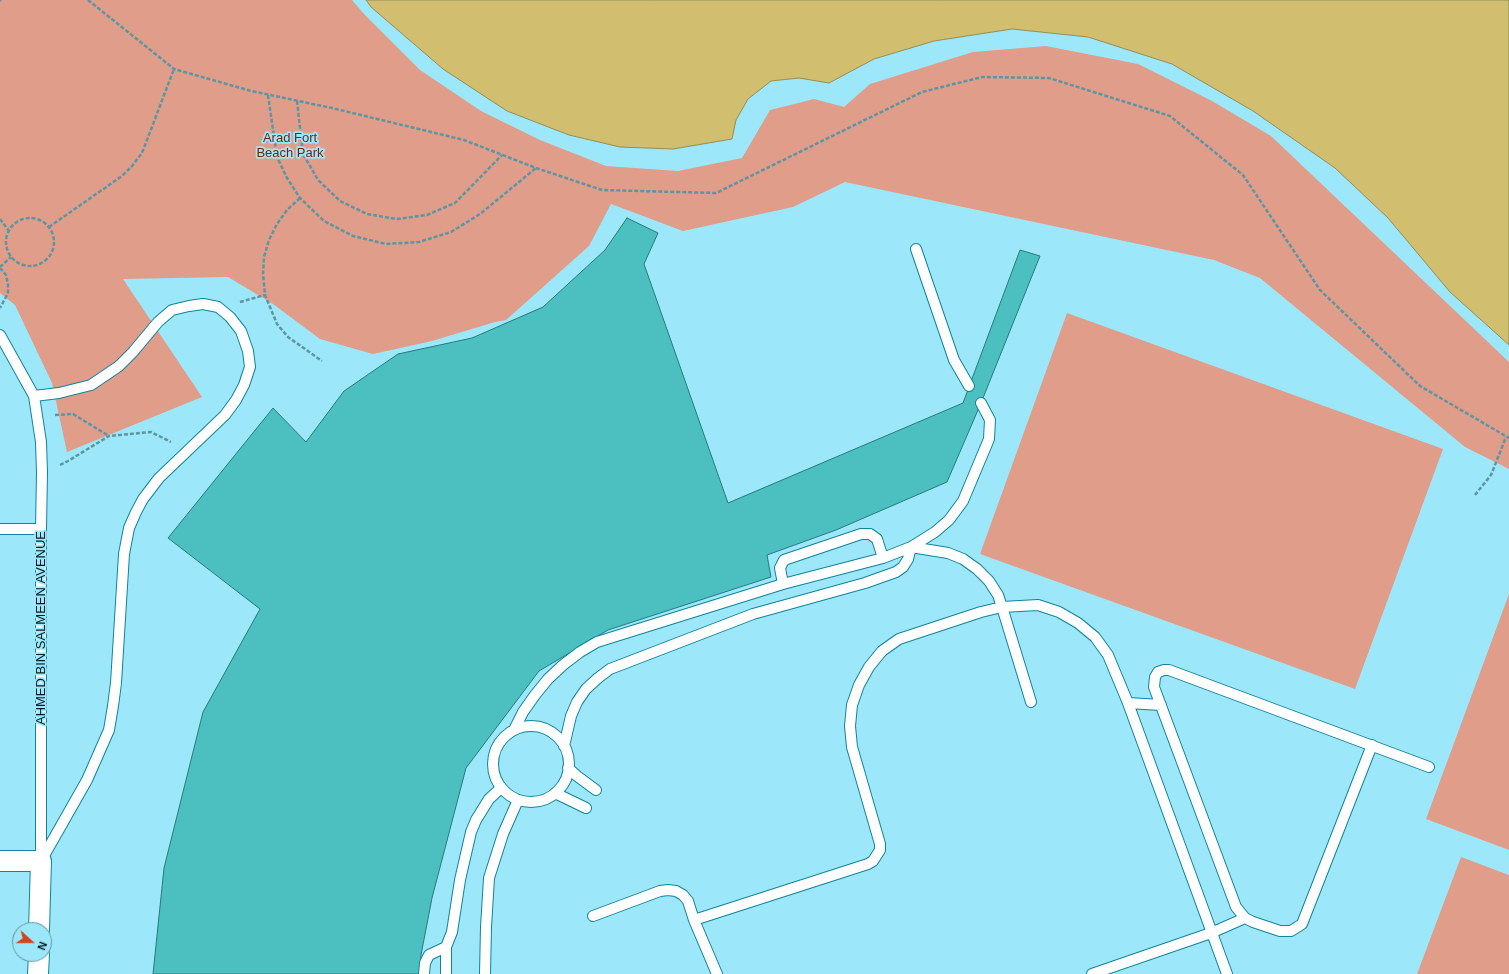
<!DOCTYPE html>
<style>
body{margin:0}
#map{position:relative;width:1509px;height:974px;overflow:hidden;background:#9de7fb;font-family:Arial,sans-serif}
canvas{display:block}
.north{position:absolute;left:12px;top:922px;width:40px;height:40px;box-sizing:border-box;background:#9de7fb;border:1px solid #5e95a4;border-radius:50%;rotate:111deg;font-size:11px;font-weight:700;line-height:16px;text-align:center;color:#001a21}
.north::after{content:'';display:block;margin:auto;width:14px;height:18px;background:#ce461a;clip-path:polygon(50% 0,100% 100%,50% 72%,0 100%)}
</style>
<div id="map">
<canvas width="1509" height="974"></canvas>
<div class="north">N</div>
</div>
<script>
const ctx = document.querySelector('canvas').getContext('2d');
ctx.lineJoin = 'round';
function fill(path, color) {
  ctx.fillStyle = color;
  ctx.fill(path, 'evenodd');
}
function poly(rows) {
  const path = new Path2D();
  for (const r of rows) {
    if (r.length === 3) {
      path.moveTo(r[0] + r[2], r[1]);
      path.arc(r[0], r[1], r[2], 0, 2 * Math.PI);
      continue;
    }
    path.moveTo(r[0], r[1]);
    for (let i = 2; i < r.length; i += 2) path.lineTo(r[i], r[i + 1]);
  }
  return path;
}
function strokePath(path, color, width, dash) {
  ctx.strokeStyle = color;
  ctx.lineWidth = width;
  ctx.lineCap = dash ? 'butt' : 'round';
  ctx.setLineDash(dash || []);
  ctx.stroke(path);
}
function label(font, color, halo, rows, align = 'center') {
  ctx.font = font + ' Arial,sans-serif';
  ctx.lineWidth = 3.5;
  ctx.setLineDash([]);
  ctx.textBaseline = 'middle';
  ctx.strokeStyle = halo;
  ctx.fillStyle = color;
  for (const [text, x, y, turn = 0] of rows) {
    ctx.save();
    ctx.translate(x, y);
    ctx.rotate((+turn || 0) * Math.PI / 180);
    ctx.textAlign = isNaN(turn) ? turn : align;
    if (halo) ctx.strokeText(text, 0, 0);
    ctx.fillText(text, 0, 0);
    ctx.restore();
  }
}
const green = poly([
 [0,0,352,0,364,14,420,70,481,111,540,140,606,166,678,171,742,158,770,110,814,99,844,107,870,84,973,52,1046,46,1138,64,1212,101,1271,136,1509,362,1509,469,1465,447,1260,278,1214,260,845,182,793,207,683,231,611,204,589,246,506,320,495,322,432,341,373,354,320,339,273,304,228,277,123,279,202,397,67,452,52,383,15,305,0,293],
 [1067,313,1443,449,1355,689,980,554],
 [1509,594,1509,850,1426,819],
 [1461,857,1509,875,1509,974,1417,974]
]);
const water = poly([
 [366,0,1509,0,1509,345,1450,292,1388,218,1335,168,1253,111,1172,64,1088,37,1012,29,934,41,874,59,829,83,799,78,771,81,748,99,736,120,732,139,673,149,620,147,569,135,507,111,443,69,371,7,366,0]
]);
const building = poly([
 [627,218,658,233,644,264,728,503,963,403,1020,250,1040,256,981,403,947,482,836,530,767,555,771,577,608,630,539,671,466,768,432,898,421,955,420,974,153,974,164,868,203,712,260,609,168,538,273,408,306,442,344,391,398,354,472,338,543,307,605,250,627,218]
]);
const path = poly([
 [88,0,174,69,251,91,332,108,464,140,536,168,602,190,716,193,922,92,982,77,1049,78,1170,116,1243,175,1320,290,1420,386,1509,438],
 [0,1,1,0],
 [268,95,277,157,287,178,300,198,324,221,353,236,386,244,419,242,451,232,480,214,536,168],
 [297,101,303,154,318,180,340,201,367,214,397,219,427,215,455,203,502,155],
 [300,198,287,210,277,224,269,240,264,257,263,274,265,295,277,324,288,337,322,361],
 [30,242,24],
 [0,219,9,231],
 [49,227,122,176,132,166,142,153,174,69],
 [0,267,11,257],
 [0,268,6,275,8,284,8,293,0,308],
 [240,302,265,295],
 [55,415,73,414,109,436],
 [60,465,68,461,109,436,151,432,171,442],
 [1475,495,1491,475,1506,437]
]);
const lane = poly([
 [916,249,954,360,969,386],
 [0,335,34,396,41,442,42,472,41,529,41,861],
 [34,396,59,393,91,385,119,366,133,352,158,322,172,310,189,306,203,304,218,307,230,317,241,331,248,351,250,367,244,385,236,400,225,415,159,478,143,499,136,512,129,528,124,554,116,683,113,706,109,730,87,780,41,861],
 [0,529,41,529],
 [911,547,948,553,963,559,977,569,989,581,998,595,1002,607,1031,702],
 [783,584,780,568,784,560,861,534,870,534,877,539,883,558],
 [1128,703,1161,705],
 [531,764,38],
 [514,730,523,712,535,695,548,679,563,665,580,652,597,642,783,584,883,558,911,547,935,532,949,520,963,501,989,439,990,420,981,403],
 [1372,745,1302,924,1291,931,1280,931,1253,922,1245,918,1236,907,1154,687,1155,677,1158,672,1164,670,1169,670,1429,767],
 [564,746,571,716,577,702,586,689,598,678,610,669,753,614,865,583,896,572,903,567,908,559,911,547],
 [568,768,577,776,596,790],
 [555,793,586,808],
 [593,916,660,891,668,890,676,891,683,895,688,901,694,920,717,974],
 [694,920,868,864,873,861,880,850,880,844,852,747,850,726,852,705,859,685,869,667,882,651,899,639,981,612,1002,607,1038,605,1059,612,1078,623,1095,637,1108,655,1128,703,1227,974],
 [424,974,425,963,429,955,446,947],
 [446,974,446,947,452,932,460,880,471,832,476,820,489,799,501,788],
 [485,974,486,927,489,878,503,834,518,800],
 [1092,974,1211,933,1245,918]
]);
const street = poly([
 [0,861,41,861,39,930],
 [38,974,39,954]
]);
const parkNames = [
 ["Arad Fort",290,138],
 ["Beach Park",290,153]
];
const streetNames = [
 ["AHMED BIN SALMEEN AVENUE",41,628,-90]
];
fill(green, '#e09d89');
fill(water, '#d1be6f');
strokePath(water, '#928d58', 1);
fill(building, '#4cbfc1');
strokePath(building, '#267b7c', 1);
strokePath(lane, '#10849b', 12);
strokePath(street, '#10849b', 22);
strokePath(path, '#5e95a3', 2.5, [4, 2]);
strokePath(lane, '#fff', 10);
strokePath(street, '#fff', 20);
label('13px', '#7b1e00', '#9de7fb', parkNames);
label('13px', '#001a21', '#9de7fb', streetNames);
</script>
